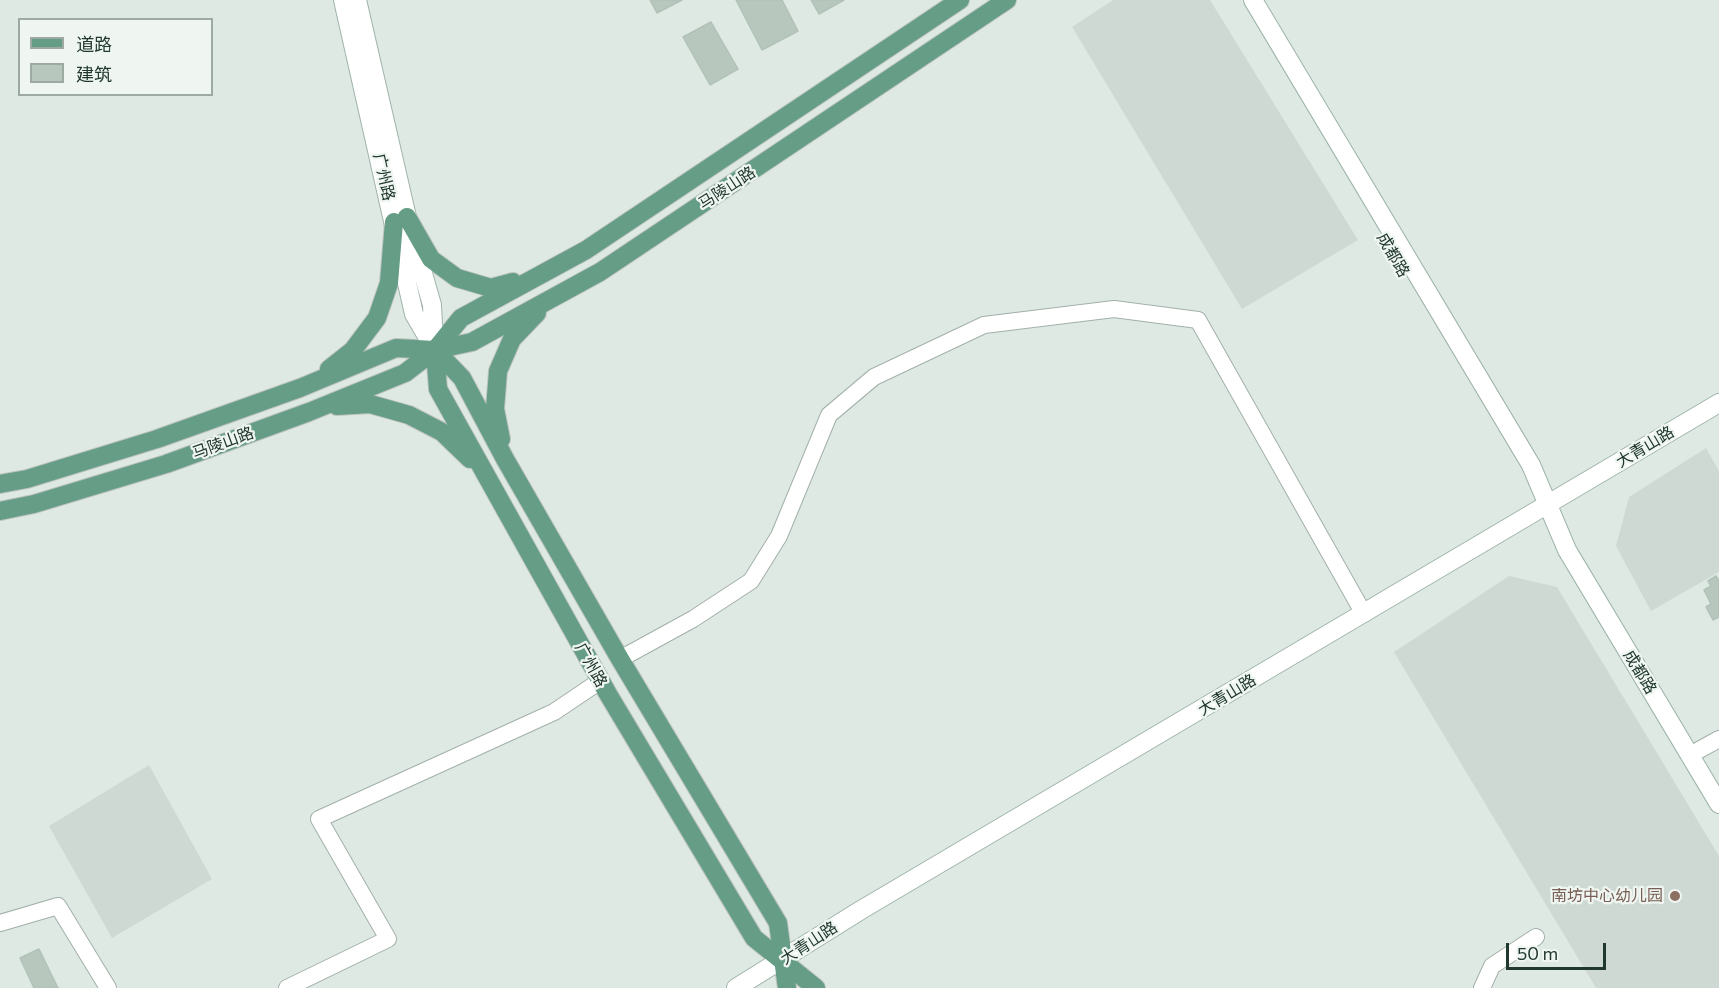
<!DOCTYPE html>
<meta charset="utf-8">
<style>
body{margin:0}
#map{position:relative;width:1719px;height:988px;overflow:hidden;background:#dfe9e3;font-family:Commissioner,"Noto Sans SC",sans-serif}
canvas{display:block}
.legend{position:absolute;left:18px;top:18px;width:195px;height:78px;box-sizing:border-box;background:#eff6f1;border:2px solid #9daaa3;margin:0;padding:8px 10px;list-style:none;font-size:18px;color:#21382e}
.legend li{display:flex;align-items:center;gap:12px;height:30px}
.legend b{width:30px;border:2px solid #9daaa3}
.scale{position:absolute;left:1506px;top:943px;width:100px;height:27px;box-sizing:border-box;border:3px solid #21382e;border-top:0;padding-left:8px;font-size:18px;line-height:21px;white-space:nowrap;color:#21382e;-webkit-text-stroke:4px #eff6f1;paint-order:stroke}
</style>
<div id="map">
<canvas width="1719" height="988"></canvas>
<ul class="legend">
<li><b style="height:8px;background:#659d87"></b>道路</li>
<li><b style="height:16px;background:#b7c7be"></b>建筑</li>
</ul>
<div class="scale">50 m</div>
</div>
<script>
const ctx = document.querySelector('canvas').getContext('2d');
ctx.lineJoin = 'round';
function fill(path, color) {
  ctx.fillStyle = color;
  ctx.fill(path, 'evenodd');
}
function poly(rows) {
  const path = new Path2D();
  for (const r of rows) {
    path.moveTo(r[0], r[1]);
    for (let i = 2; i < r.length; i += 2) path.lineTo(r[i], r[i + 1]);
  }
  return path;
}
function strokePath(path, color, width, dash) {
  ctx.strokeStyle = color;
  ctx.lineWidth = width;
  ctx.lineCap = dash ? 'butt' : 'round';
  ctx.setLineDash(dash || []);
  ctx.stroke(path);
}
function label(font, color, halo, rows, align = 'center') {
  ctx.font = font + ' Commissioner,"Noto Sans SC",sans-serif';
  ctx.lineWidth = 4.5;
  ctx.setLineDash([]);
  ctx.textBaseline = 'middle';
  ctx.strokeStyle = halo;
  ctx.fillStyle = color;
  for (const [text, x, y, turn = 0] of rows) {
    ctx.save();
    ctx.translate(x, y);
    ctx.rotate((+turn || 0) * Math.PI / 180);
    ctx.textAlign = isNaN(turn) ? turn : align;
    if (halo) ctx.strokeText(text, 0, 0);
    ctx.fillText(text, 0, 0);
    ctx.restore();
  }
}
const built = poly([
 [1113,0,1210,0,1358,240,1242,309,1072,27],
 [1706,448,1719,471,1719,572,1651,611,1616,546,1629,497],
 [1509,576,1557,587,1719,856,1719,988,1596,988,1394,652],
 [149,765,212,879,112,938,49,826]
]);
const building = poly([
 [650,0,682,0,657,13,650,0],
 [736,0,782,0,798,31,762,50,736,0],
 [811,0,844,0,819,14,811,0],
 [711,22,738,69,710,85,683,37,711,22],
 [1716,576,1719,581,1719,617,1713,620,1706,607,1711,604,1704,590,1711,586,1708,581,1716,576],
 [39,949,58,988,34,988,20,958,39,949]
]);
const street = poly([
 [620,659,693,619,751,581,779,536,829,415,874,377,984,325,1114,309,1198,320,1364,614],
 [1699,750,1719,739],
 [0,923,58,906,108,988],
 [287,988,388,939,319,819,554,712,600,681],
 [1482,988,1492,966,1536,937]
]);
const secondary = poly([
 [343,0,414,314,435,350],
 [357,0,407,217,432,305,434,345],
 [1253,0,1531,465,1567,550,1719,804],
 [736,988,861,910,1719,403]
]);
const primary = poly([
 [407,217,431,259,457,278,491,288,513,282],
 [435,350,438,389,608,694,754,938,816,988],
 [435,350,462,378,505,459,620,659,778,923,787,988],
 [329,369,353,350,377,318,389,283,394,222],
 [337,406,370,404,409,415,442,432,470,459],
 [501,439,495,409,498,371,512,339,537,313],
 [0,484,27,479,157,439,300,388,396,348,435,350,472,342,600,272,1007,0],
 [0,511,34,504,166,464,309,412,405,373,435,350,461,318,586,250,960,0]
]);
const markers = [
 [1675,896,6,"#8d6e63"]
];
const streetNames = [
 ["广州路",384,177,77],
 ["马陵山路",727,188,-33],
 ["成都路",1393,255,60],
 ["马陵山路",223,443,-20],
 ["大青山路",1645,447,-31],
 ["广州路",591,665,61],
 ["成都路",1640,672,59],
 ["大青山路",1227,695,-31],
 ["大青山路",809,943,-33]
];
const educationNames = [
 ["南坊中心幼儿园",1663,896]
];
fill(built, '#cdd9d2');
fill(building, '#b7c7be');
strokePath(building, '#b1c2b9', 1.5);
strokePath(street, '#a2b0a9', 18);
strokePath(secondary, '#9eb4a9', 20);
strokePath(primary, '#bcc3c0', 20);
strokePath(street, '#fff', 16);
strokePath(secondary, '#fff', 18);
strokePath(primary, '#659d87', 18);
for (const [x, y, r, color] of markers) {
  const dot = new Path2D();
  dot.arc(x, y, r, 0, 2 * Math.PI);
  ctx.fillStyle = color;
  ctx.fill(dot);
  strokePath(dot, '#eff6f1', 2);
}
label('16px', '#21382e', '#eff6f1', streetNames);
label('16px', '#785e54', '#eff6f1', educationNames, 'right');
</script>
